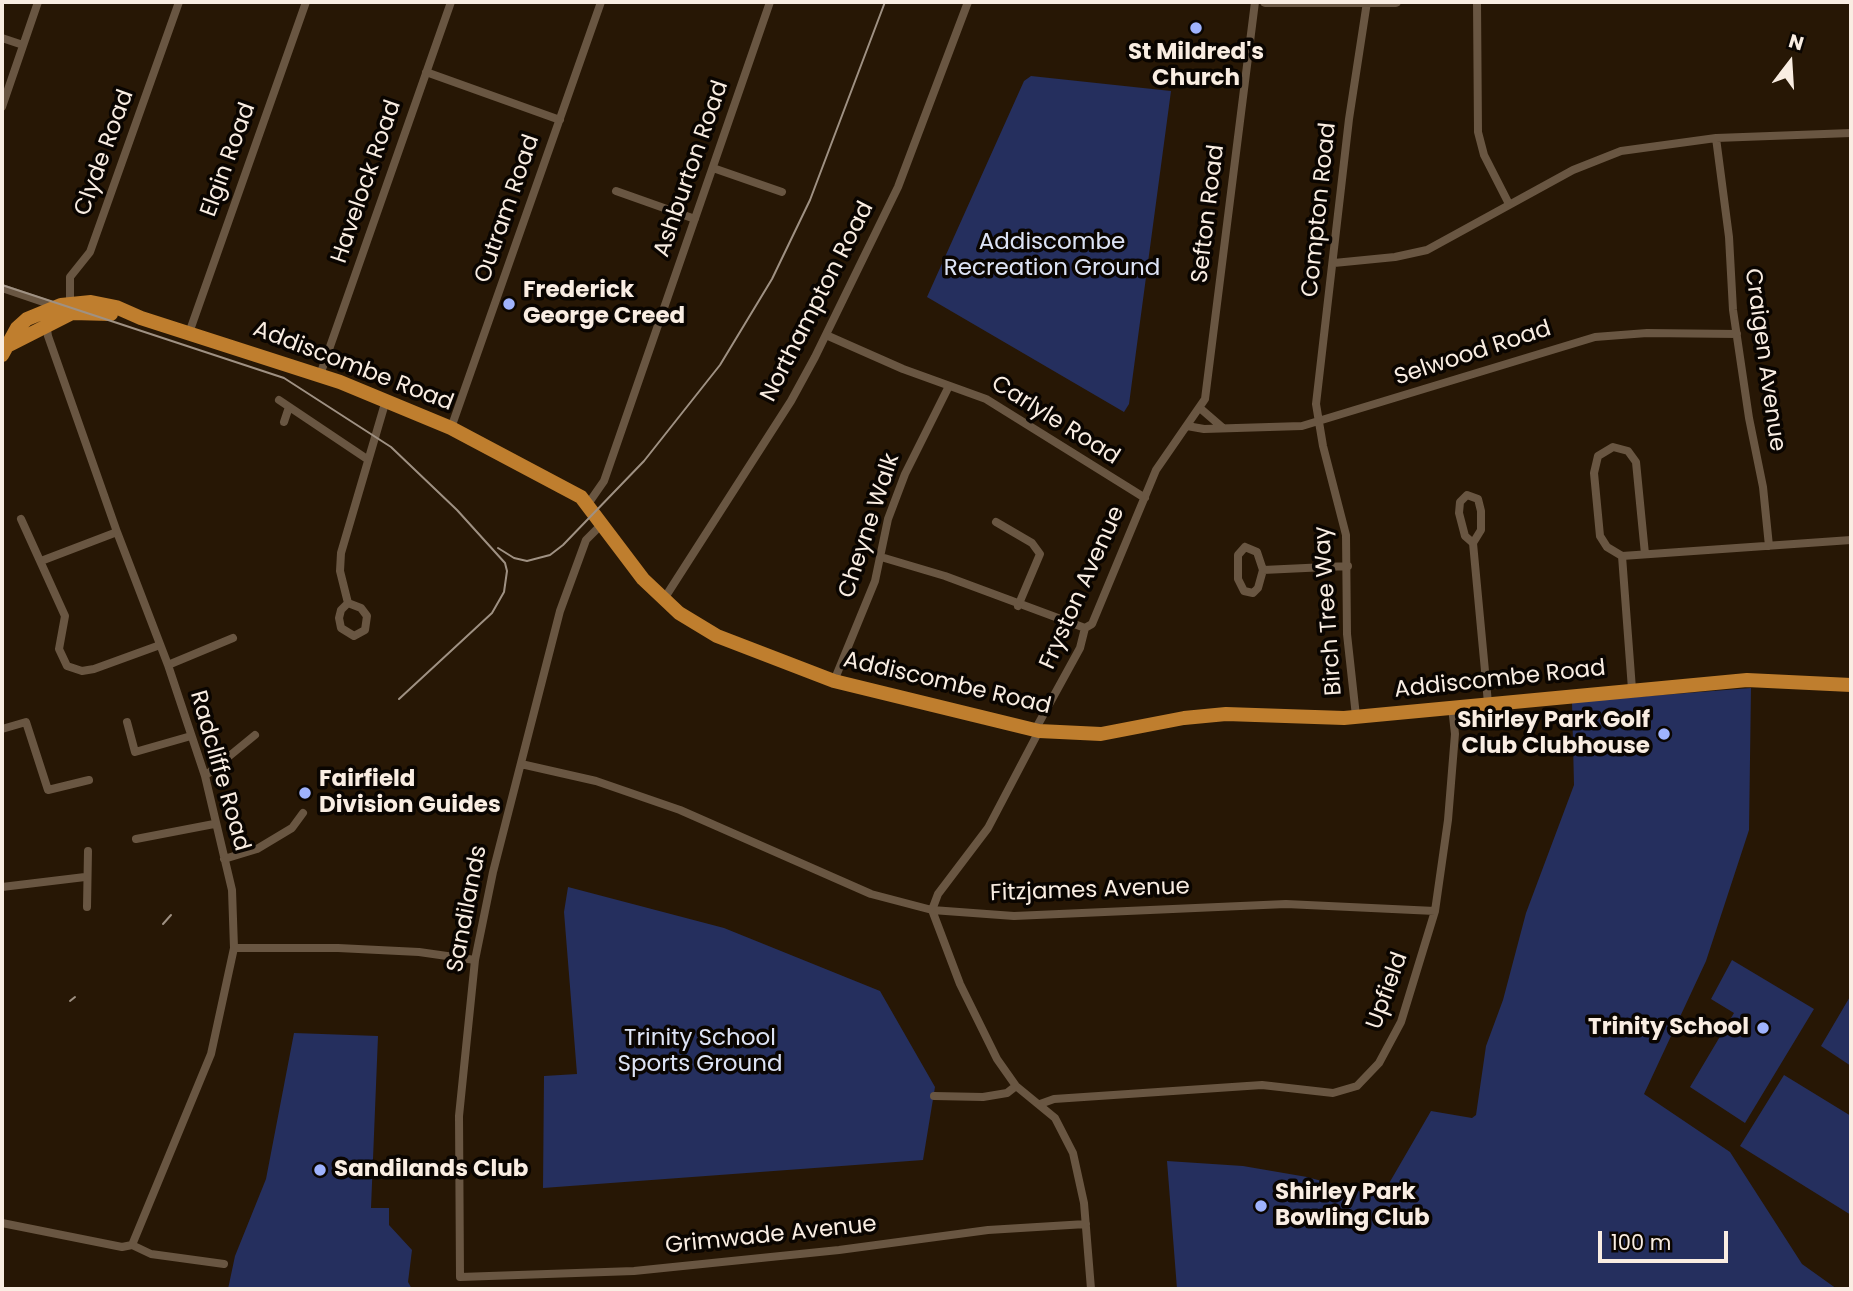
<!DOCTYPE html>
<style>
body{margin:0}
#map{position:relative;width:1853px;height:1291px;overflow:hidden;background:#271705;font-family:Poppins,sans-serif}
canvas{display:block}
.frame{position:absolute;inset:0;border:4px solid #f9ede2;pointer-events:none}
.north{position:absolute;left:1755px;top:28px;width:70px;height:70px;-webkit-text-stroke:5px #0a0501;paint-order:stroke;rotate:17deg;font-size:19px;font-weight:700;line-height:28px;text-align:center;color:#f9ede2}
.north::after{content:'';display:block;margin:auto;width:24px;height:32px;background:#f9ede2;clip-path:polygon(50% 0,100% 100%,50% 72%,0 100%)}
.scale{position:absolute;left:1598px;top:1231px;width:130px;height:32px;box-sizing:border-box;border:4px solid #f9ede2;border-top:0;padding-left:9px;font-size:21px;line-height:24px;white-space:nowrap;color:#f9ede2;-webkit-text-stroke:5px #0a0501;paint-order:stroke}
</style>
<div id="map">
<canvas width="1853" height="1291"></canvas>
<div class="frame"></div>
<div class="north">N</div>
<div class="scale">100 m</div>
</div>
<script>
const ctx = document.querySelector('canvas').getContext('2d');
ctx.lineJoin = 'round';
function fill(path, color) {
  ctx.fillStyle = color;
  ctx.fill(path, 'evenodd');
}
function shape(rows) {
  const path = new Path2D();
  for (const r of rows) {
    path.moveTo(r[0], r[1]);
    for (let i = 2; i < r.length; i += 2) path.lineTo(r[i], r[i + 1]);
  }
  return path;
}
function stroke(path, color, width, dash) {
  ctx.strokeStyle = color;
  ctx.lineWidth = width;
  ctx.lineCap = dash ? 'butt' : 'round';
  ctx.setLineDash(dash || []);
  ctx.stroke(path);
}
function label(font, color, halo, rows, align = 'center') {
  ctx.font = font + ' Poppins,sans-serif';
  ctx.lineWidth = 7;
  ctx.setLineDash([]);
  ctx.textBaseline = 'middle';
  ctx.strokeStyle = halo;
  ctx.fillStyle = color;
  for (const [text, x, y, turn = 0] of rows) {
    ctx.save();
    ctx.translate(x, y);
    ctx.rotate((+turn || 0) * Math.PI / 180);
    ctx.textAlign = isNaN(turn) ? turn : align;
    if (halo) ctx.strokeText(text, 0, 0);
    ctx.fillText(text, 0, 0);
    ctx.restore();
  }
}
fill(shape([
 [1031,76,1171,91,1129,404,1124,412,927,297,1024,81],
 [1751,688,1749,830,1706,961,1644,1094,1730,1152,1802,1264,1837,1289,1177,1289,1167,1161,1243,1166,1307,1177,1377,1196,1384,1192,1431,1111,1472,1118,1476,1115,1486,1046,1503,1000,1526,913,1574,785,1572,702],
 [568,887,724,928,880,991,935,1087,923,1160,543,1188,544,1076,577,1074,564,912],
 [1732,960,1814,1009,1745,1123,1690,1087,1734,1013,1711,999],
 [1851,995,1851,1066,1821,1046],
 [294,1033,378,1036,371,1208,389,1208,389,1225,412,1250,408,1282,412,1289,228,1289,235,1256,266,1179],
 [1784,1075,1851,1116,1851,1215,1740,1146]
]), '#252f5e');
stroke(shape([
 [1477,2,1478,132,1484,155,1509,204],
 [2,38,23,45],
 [426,72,560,120],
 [2,107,38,2],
 [1716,138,1729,237,1733,310,1749,418,1763,487,1769,546],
 [713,168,782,192],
 [616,191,695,219],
 [1334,263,1395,257,1427,250,1573,170,1621,151,1716,138,1851,133],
 [2,288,55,306],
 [70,305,70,277,90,252,179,2],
 [46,324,48,336,117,532,168,665,205,776,232,890,234,948,211,1054,132,1245],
 [189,333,306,2],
 [826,335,903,369,986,399,1145,498],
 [320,375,451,2],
 [279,400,367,459],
 [1201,409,1223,428],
 [284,422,289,407],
 [1187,426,1204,429,1302,426,1595,337,1647,333,1737,334],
 [451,428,601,2],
 [588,504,604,481,770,2],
 [21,519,65,616,59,649,67,666,82,671,94,669,160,645],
 [996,522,1032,543,1040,554,1018,606],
 [602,524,586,540,560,611,493,872,475,960,459,1116,460,1277,634,1271,839,1250,988,1230,1086,1224],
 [1473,543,1481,530,1481,511,1478,499,1467,495,1460,502,1459,513,1465,536,1473,543,1488,703],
 [1245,547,1257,552,1263,570,1258,588,1253,593,1244,591,1238,579,1238,555,1245,547],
 [1622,556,1607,547,1600,536,1594,473,1598,456,1613,447,1628,451,1636,462,1645,554],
 [1622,556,1851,540],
 [1622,556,1632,689],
 [881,557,945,576,1085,628],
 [41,561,117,532],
 [1263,570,1348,566],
 [664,599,791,401,815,357,898,187,968,2],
 [348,603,341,610,339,618,341,628,354,636,365,630,367,616,361,608,348,603,340,571,341,553,386,400],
 [168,665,233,638],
 [834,681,875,581,888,519,905,474,949,386],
 [1356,716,1347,634,1346,535,1323,446,1316,404,1349,119,1367,2],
 [127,722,135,752,191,736],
 [2,729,26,722,48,790,89,780],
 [1035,730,1080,648,1085,628,1092,624,1156,470,1205,399,1255,2],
 [1039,731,988,828,938,894,932,910,960,984,997,1059,1016,1086,1055,1118,1073,1153,1084,1203,1091,1289],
 [521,764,596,781,680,810,871,894,932,910,1014,916,1286,904,1435,911],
 [205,776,255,735],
 [136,839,214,824],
 [224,859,257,849,292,828,303,813],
 [2,887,85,877],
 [87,907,88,851],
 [234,948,338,948,419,952,475,960],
 [934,1096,983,1097,1007,1093,1016,1086],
 [1040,1104,1054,1099,1262,1085,1333,1093,1357,1086,1379,1063,1401,1022,1435,911,1448,820,1455,734,1452,707],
 [2,1223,122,1247,132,1245,151,1254,224,1264]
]), '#695642', 8);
stroke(shape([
 [1265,2,1396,2]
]), '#695642', 10);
stroke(shape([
 [9,345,72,313,111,314],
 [2,355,17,328,27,319,61,305,91,302,116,307,141,318,340,382,451,428,581,497,643,579,679,613,717,636,834,681,1039,731,1101,734,1184,718,1226,714,1344,718,1747,680,1851,685]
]), '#bf7e2e', 14);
stroke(shape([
 [2,285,284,378,391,447,457,510,505,563,507,571,504,592,492,613,399,699],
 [498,548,514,558,527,561,550,555,563,545,644,461,720,365,772,279,810,200,885,2],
 [163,924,171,915],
 [70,1001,75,997]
]), '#9f9183', 2);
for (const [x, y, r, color] of [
 [1196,28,7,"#9fb3fd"],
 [509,304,7,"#9fb3fd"],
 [1664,734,7,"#9fb3fd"],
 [305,793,7,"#9fb3fd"],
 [1763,1028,7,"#9fb3fd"],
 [320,1170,7,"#9fb3fd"],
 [1261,1206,7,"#9fb3fd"]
]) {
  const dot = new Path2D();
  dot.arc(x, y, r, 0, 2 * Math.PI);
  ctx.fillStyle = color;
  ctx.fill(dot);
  stroke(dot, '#0a0501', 2.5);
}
label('bold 23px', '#f9ede2', '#0a0501', [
 ["St Mildred's",1196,53,"center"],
 ["Church",1196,79,"center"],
 ["Frederick",523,291],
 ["George Creed",523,317],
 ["Shirley Park Golf",1650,721,"right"],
 ["Club Clubhouse",1650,747,"right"],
 ["Fairfield",319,780],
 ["Division Guides",319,806],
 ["Trinity School",1749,1028,"right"],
 ["Sandilands Club",334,1170],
 ["Shirley Park",1275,1193],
 ["Bowling Club",1275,1219]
], 'left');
label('23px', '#f9ede2', '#0a0501', [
 ["Clyde Road",105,153,-70],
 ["Elgin Road",229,160,-70],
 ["Ashburton Road",692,169,-71],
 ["Havelock Road",367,182,-71],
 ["Outram Road",508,209,-71],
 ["Compton Road",1320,210,-84],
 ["Sefton Road",1209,214,-83],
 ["Northampton Road",818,302,-63],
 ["Selwood Road",1473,354,-18],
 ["Craigen Avenue",1764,360,82],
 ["Addiscombe Road",353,367,21],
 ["Carlyle Road",1055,421,32],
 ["Cheyne Walk",870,526,-72],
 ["Fryston Avenue",1083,588,-66],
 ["Birch Tree Way",1329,611,-94],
 ["Addiscombe Road",1500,680,-6],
 ["Addiscombe Road",947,684,13],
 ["Radcliffe Road",219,771,74],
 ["Fitzjames Avenue",1090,891,-2],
 ["Sandilands",468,909,-79],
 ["Upfield",1388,991,-70],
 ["Grimwade Avenue",771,1236,-6]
]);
label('23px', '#dde3f5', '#0a0501', [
 ["Addiscombe",1052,243],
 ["Recreation Ground",1052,269],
 ["Trinity School",700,1039],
 ["Sports Ground",700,1065]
]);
</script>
